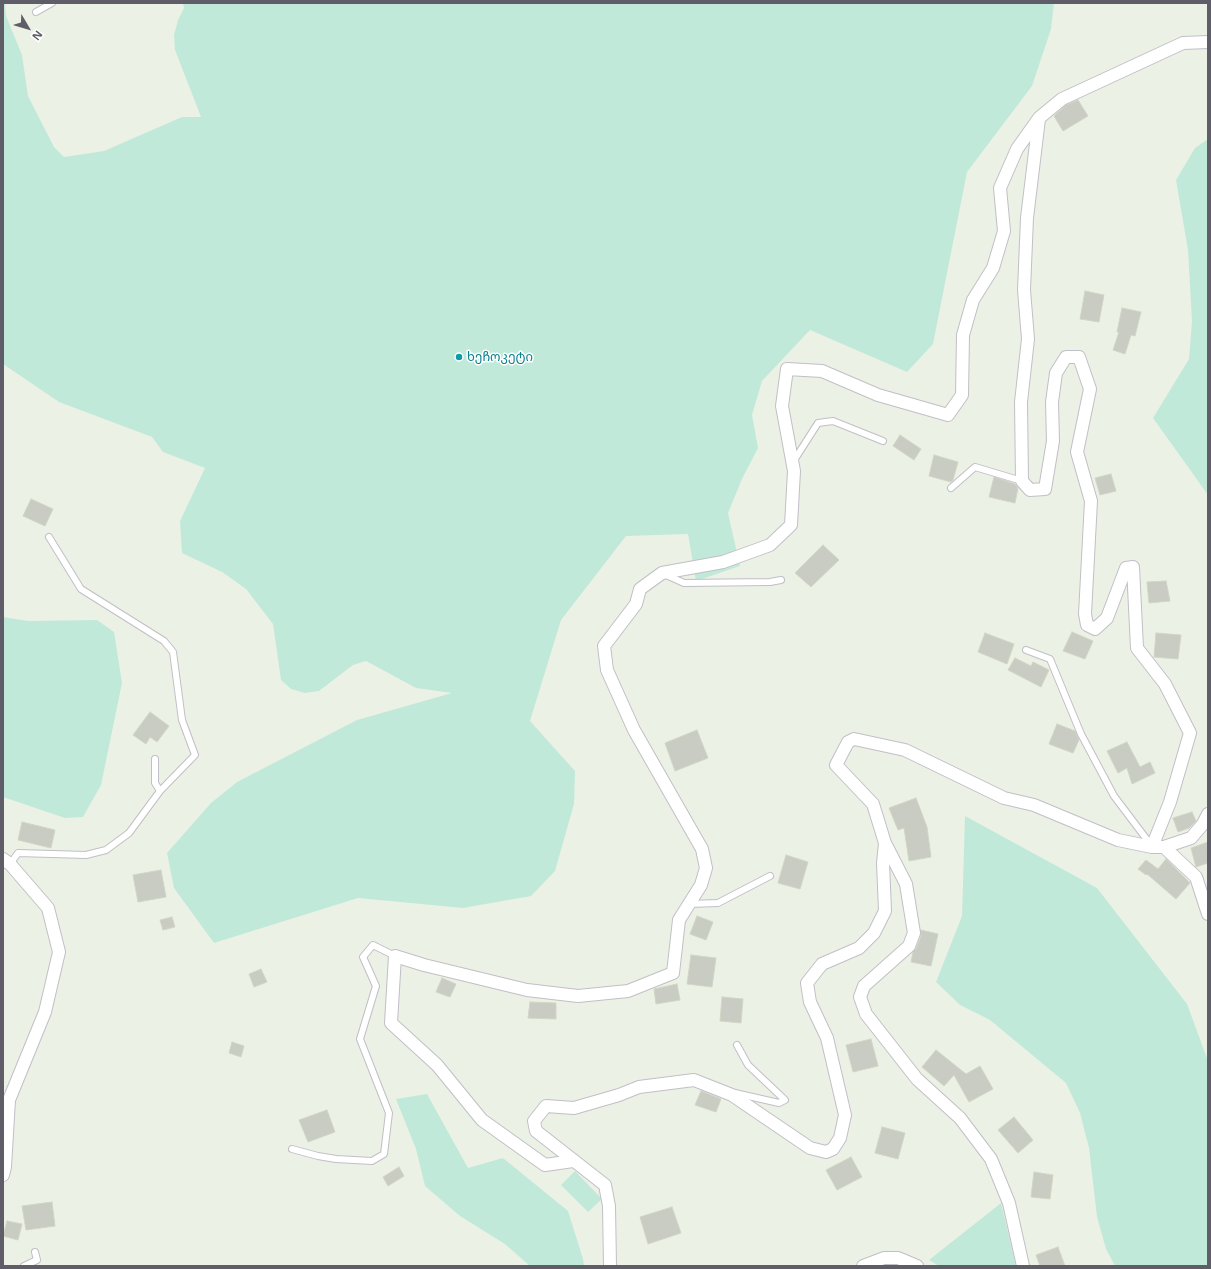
<!DOCTYPE html>
<meta charset="utf-8">
<style>
body{margin:0}
#map{position:relative;width:1211px;height:1269px;overflow:hidden;background:#ecf1e6;font-family:"Open Sans",sans-serif}
canvas{display:block}
.frame{position:absolute;inset:0;border:4px solid #5f5d67;pointer-events:none}
.north{position:absolute;left:8px;top:8px;width:40px;height:40px;-webkit-text-stroke:3px #fff;paint-order:stroke;rotate:128deg;font-size:11px;font-weight:700;line-height:16px;text-align:center;color:#5f5d67}
.north::after{content:'';display:block;margin:auto;width:14px;height:18px;background:#5f5d67;clip-path:polygon(50% 0,100% 100%,50% 72%,0 100%)}
</style>
<div id="map">
<canvas width="1211" height="1269"></canvas>
<div class="frame"></div>
<div class="north">N</div>
</div>
<script>
const ctx = document.querySelector('canvas').getContext('2d');
ctx.lineJoin = 'round';
function fill(path, color) {
  ctx.fillStyle = color;
  ctx.fill(path, 'evenodd');
}
function shape(rows) {
  const path = new Path2D();
  for (const r of rows) {
    path.moveTo(r[0], r[1]);
    for (let i = 2; i < r.length; i += 2) path.lineTo(r[i], r[i + 1]);
  }
  return path;
}
function stroke(path, color, width, dash) {
  ctx.strokeStyle = color;
  ctx.lineWidth = width;
  ctx.lineCap = dash ? 'butt' : 'round';
  ctx.setLineDash(dash || []);
  ctx.stroke(path);
}
function label(font, color, halo, rows, align = 'center') {
  ctx.font = font + ' "Open Sans","Noto Sans Georgian",sans-serif';
  ctx.lineWidth = 3;
  ctx.setLineDash([]);
  ctx.textBaseline = 'middle';
  ctx.strokeStyle = halo;
  ctx.fillStyle = color;
  for (const [text, x, y, turn = 0] of rows) {
    ctx.save();
    ctx.translate(x, y);
    ctx.rotate((+turn || 0) * Math.PI / 180);
    ctx.textAlign = isNaN(turn) ? turn : align;
    if (halo) ctx.strokeText(text, 0, 0);
    ctx.fillText(text, 0, 0);
    ctx.restore();
  }
}
fill(shape([
 [3,3,5,3,6,16,22,55,28,96,54,147,64,157,104,151,182,117,201,117,175,50,174,35,178,20,184,8,183,3,1054,3,1051,29,1032,86,967,172,933,344,907,372,810,330,762,381,752,415,758,448,742,479,728,513,740,566,696,581,688,534,626,536,561,620,530,721,575,771,574,804,555,871,531,896,463,908,358,898,214,943,174,888,167,853,211,803,237,782,357,720,452,693,416,688,366,661,353,665,319,691,305,693,291,689,281,680,273,624,246,589,222,572,182,553,180,521,205,468,163,452,152,437,59,402,3,364],
 [1208,139,1208,495,1153,418,1189,359,1192,322,1188,250,1176,180,1195,148],
 [3,617,28,621,97,620,114,632,122,683,101,785,83,817,65,818,3,797],
 [965,816,1097,888,1187,1004,1208,1061,1208,1266,1115,1266,1106,1249,1097,1217,1089,1148,1080,1113,1066,1083,990,1020,960,1005,936,982,962,916],
 [427,1094,468,1168,503,1158,568,1211,583,1259,584,1266,530,1266,505,1244,460,1216,425,1186,416,1149,396,1099],
 [575,1171,602,1199,588,1212,561,1185],
 [1001,1203,1016,1266,939,1266,929,1260]
]), '#c1e9da');
const building = shape([
 [1078,100,1088,116,1063,131,1054,116,1066,105,1078,100],
 [1085,291,1104,295,1099,322,1080,319,1085,291],
 [1122,308,1141,312,1135,336,1131,335,1125,354,1113,350,1119,332,1117,332,1122,308],
 [900,435,921,449,914,460,893,446,900,435],
 [934,455,958,462,953,480,951,482,929,476,934,455],
 [1111,474,1116,491,1100,495,1095,478,1111,474],
 [994,477,1015,484,1018,488,1015,503,989,497,994,477],
 [31,499,53,509,45,526,23,516,31,499],
 [823,545,839,560,811,587,795,573,823,545],
 [1166,581,1170,601,1149,603,1147,582,1166,581],
 [1072,632,1093,641,1085,659,1063,651,1072,632],
 [985,633,1014,644,1007,664,978,652,985,633],
 [1156,633,1181,635,1178,659,1154,657,1156,633],
 [1015,658,1031,666,1033,662,1049,670,1041,687,1008,670,1015,658],
 [150,712,169,726,157,742,150,737,146,744,133,735,150,712],
 [1057,724,1075,731,1079,740,1073,753,1049,744,1057,724],
 [697,730,708,758,675,771,665,743,697,730],
 [1127,742,1140,767,1150,762,1155,773,1132,784,1127,768,1118,773,1107,751,1127,742],
 [916,798,927,827,931,857,909,861,904,828,898,830,889,808,916,798],
 [1192,812,1196,821,1189,828,1178,832,1173,818,1192,812],
 [22,822,55,830,51,848,18,840,22,822],
 [1208,842,1208,863,1196,867,1191,848,1208,842],
 [786,855,808,862,800,889,778,883,786,855],
 [1166,859,1190,883,1176,899,1147,874,1146,875,1138,869,1146,860,1158,869,1166,859],
 [161,870,166,897,138,902,133,875,161,870],
 [697,916,713,922,706,940,690,934,697,916],
 [172,917,175,927,163,930,160,920,172,917],
 [921,930,938,934,931,966,911,962,913,952,916,949,921,936,921,930],
 [691,955,716,958,712,987,687,984,691,955],
 [261,969,267,982,254,987,249,974,261,969],
 [442,978,456,984,450,997,436,992,442,978],
 [677,984,680,1000,656,1004,654,989,677,984],
 [722,997,743,999,741,1023,720,1021,722,997],
 [530,1002,556,1003,556,1019,528,1018,530,1002],
 [871,1039,878,1066,853,1072,846,1045,871,1039],
 [232,1042,244,1046,241,1057,229,1053,232,1042],
 [936,1050,966,1074,980,1066,993,1089,969,1102,954,1075,944,1086,922,1067,936,1050],
 [701,1091,721,1099,716,1112,695,1105,701,1091],
 [327,1110,335,1132,308,1142,299,1120,327,1110],
 [1014,1117,1033,1140,1018,1153,998,1130,1014,1117],
 [882,1127,905,1133,898,1159,875,1153,882,1127],
 [851,1157,862,1177,837,1190,826,1170,851,1157],
 [399,1167,404,1176,388,1186,383,1177,399,1167],
 [1034,1172,1053,1175,1050,1199,1031,1197,1034,1172],
 [52,1202,55,1226,26,1230,22,1206,52,1202],
 [672,1207,681,1233,648,1244,640,1217,672,1207],
 [7,1221,22,1224,18,1240,3,1236,7,1221],
 [1058,1247,1065,1266,1040,1266,1036,1255,1058,1247]
]);
fill(building, '#c9ccc2');
stroke(building, '#d0d6c4', 1);
const service = shape([
 [36,12,52,3],
 [793,462,818,423,833,421,883,441],
 [951,488,975,467,1022,481],
 [664,574,684,583,770,582,781,580],
 [1026,650,1050,659,1081,734,1114,796,1151,845],
 [155,759,155,783,160,791],
 [10,864,18,853,86,855,106,850,129,833,160,791,195,755,182,720,173,652,164,641,81,589,49,537],
 [689,904,718,903,770,876],
 [735,1093,779,1103,785,1100,748,1065,737,1045],
 [292,1149,318,1156,336,1159,372,1161,384,1154,389,1113,360,1039,376,986,363,957,373,945,395,956],
 [24,1266,37,1260,35,1252]
]);
const minor = shape([
 [1039,119,1027,218,1024,290,1028,339,1021,402,1022,481,1030,490,1045,489,1053,441,1052,402,1056,373,1066,357,1079,357,1090,389,1077,452,1091,501,1085,614,1087,625,1095,629,1107,618,1126,568,1133,567,1137,648,1165,684,1190,733,1170,802,1152,847],
 [1164,847,1196,877,1208,914],
 [3,859,10,864,48,908,59,952,45,1012,9,1100,5,1167,3,1175],
 [573,1161,545,1165,482,1120,437,1065,391,1023,395,956,424,965,527,990,578,996,628,991,673,973,679,920,701,885,706,868,702,849,634,730,607,670,604,646,636,604,640,589,662,573,723,562,770,545,791,525,794,471,782,406,787,369,822,371,878,395,948,415,962,395,963,335,973,300,993,268,1004,231,1000,188,1017,149,1039,118,1062,99,1183,43,1208,42],
 [610,1266,609,1206,605,1185,536,1131,534,1121,546,1106,574,1108,619,1095,639,1087,694,1080,732,1095,810,1148,826,1152,833,1149,840,1138,845,1115,827,1038,810,1002,807,983,822,964,859,948,874,933,885,911,883,863,885,843],
 [863,1266,884,1258,898,1258,917,1266],
 [1023,1266,1009,1203,991,1159,960,1118,917,1079,866,1014,860,997,864,986,909,946,914,933,906,884,885,843,873,804,836,765,848,742,854,739,905,750,1004,798,1034,805,1118,840,1152,847,1164,847,1191,838,1203,824,1208,814]
]);
stroke(service, '#c1bfc7', 8);
stroke(minor, '#c1bfc7', 14);
stroke(service, '#fff', 6);
stroke(minor, '#fff', 12);
for (const [x, y, r, color] of [
 [459,357,4,"#0f9aa8"]
]) {
  const dot = new Path2D();
  dot.arc(x, y, r, 0, 2 * Math.PI);
  ctx.fillStyle = color;
  ctx.fill(dot);
  stroke(dot, '#fff', 1.5);
}
label('13px', '#0d838f', '#fff', [
 ["ხეჩოკეტი",467,357]
], 'left');
</script>
